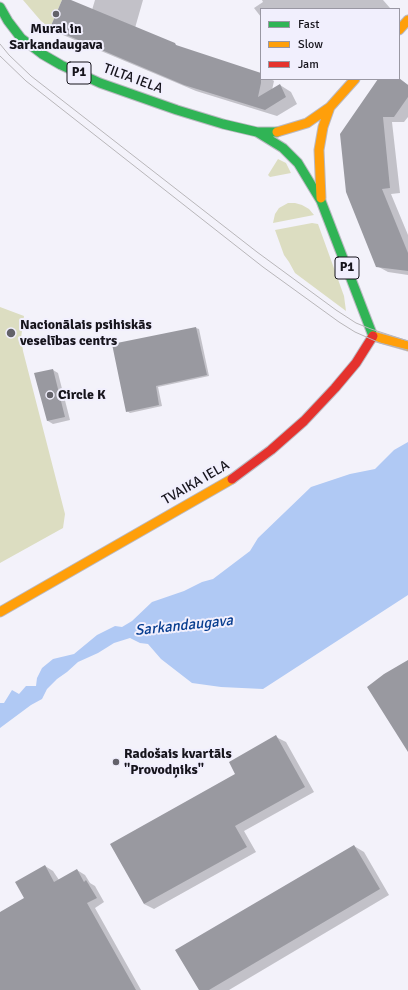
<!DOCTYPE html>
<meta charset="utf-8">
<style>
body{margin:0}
#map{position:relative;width:408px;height:990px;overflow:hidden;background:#f3f2fa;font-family:Signika,sans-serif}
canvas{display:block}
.legend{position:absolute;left:260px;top:8px;width:140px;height:72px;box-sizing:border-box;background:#f1effd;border:1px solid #9997a3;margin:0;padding:5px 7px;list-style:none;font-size:12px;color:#16141c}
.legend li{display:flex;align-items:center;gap:8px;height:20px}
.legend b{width:20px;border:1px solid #9997a3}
</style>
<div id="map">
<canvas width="408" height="990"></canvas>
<ul class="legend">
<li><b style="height:5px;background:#30b455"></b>Fast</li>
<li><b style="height:5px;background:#ff9f0a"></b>Slow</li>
<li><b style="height:5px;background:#e5322d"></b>Jam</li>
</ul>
</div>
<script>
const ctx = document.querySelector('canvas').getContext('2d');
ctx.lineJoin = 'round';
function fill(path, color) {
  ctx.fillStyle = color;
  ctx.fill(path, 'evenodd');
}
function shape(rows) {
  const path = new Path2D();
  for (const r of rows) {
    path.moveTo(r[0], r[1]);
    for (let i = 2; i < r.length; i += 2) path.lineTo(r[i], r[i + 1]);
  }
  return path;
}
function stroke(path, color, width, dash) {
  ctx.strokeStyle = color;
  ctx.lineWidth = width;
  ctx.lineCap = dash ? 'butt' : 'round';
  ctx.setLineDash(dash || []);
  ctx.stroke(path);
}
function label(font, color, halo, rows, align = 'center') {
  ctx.font = font + ' Signika,sans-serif';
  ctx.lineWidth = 4;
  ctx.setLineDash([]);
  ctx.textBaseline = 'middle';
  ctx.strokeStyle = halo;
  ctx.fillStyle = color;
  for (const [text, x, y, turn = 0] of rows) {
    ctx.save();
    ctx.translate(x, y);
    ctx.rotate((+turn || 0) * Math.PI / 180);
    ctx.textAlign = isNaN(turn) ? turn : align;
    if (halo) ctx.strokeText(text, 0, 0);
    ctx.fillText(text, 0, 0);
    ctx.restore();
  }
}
fill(shape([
 [23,0,62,0,50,28,41,21],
 [278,159,286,163,291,173,270,177,268,175],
 [288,203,295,203,302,205,309,209,314,215,273,223,275,214,279,208],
 [312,223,318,224,344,296,346,311,295,273,289,262,284,255,275,230],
 [0,307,24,316,21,338,23,351,65,514,63,528,0,563]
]), '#dcddc1');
fill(shape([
 [408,442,408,595,263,689,221,687,192,683,161,659,148,644,140,643,130,638,114,643,98,653,78,662,67,672,57,679,47,689,42,699,31,705,0,728,0,703,4,703,12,690,19,694,26,686,36,686,37,678,42,668,53,659,74,654,97,635,115,626,122,627,132,621,152,602,184,591,202,582,213,579,250,551,258,538,311,487,350,474,375,469,394,450]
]), '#b0c9f4');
fill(shape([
 [63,0,69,0,92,10,95,0,143,0,135,28,174,44,182,49,261,74,261,79,271,79,274,81,272,90,280,85,291,92,297,104,277,116,196,91,63,35,52,28],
 [262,0,383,0,390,8,261,9,261,17,254,8,263,2],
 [399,78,408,85,408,117,404,122,392,122,400,193,391,194,408,235,408,275,388,272,377,266,379,79],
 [196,328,199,329,209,376,158,387,162,406,130,413,127,411],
 [53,370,58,373,70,420,53,424,48,421],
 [276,737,286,742,314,792,244,831,256,852,154,909,144,904],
 [354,846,364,852,389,895,229,990,200,990],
 [45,866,53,871,59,880,77,870,85,875,90,883,95,886,104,902,95,908,141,990,0,990,0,913,26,899]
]), '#0003');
fill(shape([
 [62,0,71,0,175,43,176,45,261,73,261,83,258,97,280,84,286,97,265,110,184,85,50,28],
 [378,79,400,79,408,85,408,97,394,117,383,117,390,188,382,189,408,253,408,271,376,267,346,192,340,134],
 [196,327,207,375,156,386,159,405,126,412,112,344],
 [53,369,65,417,47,421,34,373],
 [408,660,408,752,367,687,384,674],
 [276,735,305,787,235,826,247,847,144,904,110,844,235,774,229,762],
 [354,845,380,889,209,990,199,990,175,950],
 [45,865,54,882,77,869,84,882,86,880,97,898,87,903,136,990,0,990,0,912,24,898,15,882]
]), '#9999a0');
const fast = shape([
 [0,7,8,21,21,38,42,54,61,65,100,83,177,110,223,124,257,132,277,132],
 [257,132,283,148,298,163,321,201,373,336]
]);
const slow = shape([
 [399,30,408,20],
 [277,132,307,123,330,107,355,79],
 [321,198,319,150,323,127,330,107],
 [373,336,408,346],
 [0,612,232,479]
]);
const jam = shape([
 [232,479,271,450,304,421,335,388,356,363,373,336]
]);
stroke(fast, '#bab9c1', 11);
stroke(slow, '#bab9c1', 11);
stroke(jam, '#bab9c1', 11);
stroke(fast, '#30b455', 9);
stroke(slow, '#ff9f0a', 9);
stroke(jam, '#e5322d', 9);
stroke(shape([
 [0,44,9,55,31,76,257,252,336,310,356,323,371,329,408,341],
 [0,56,26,81,263,267,339,322,355,332,380,343,408,350]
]), '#b8b6b9', 1);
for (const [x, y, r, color] of [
 [56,14,4,"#63626a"],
 [11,333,5,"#63626a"],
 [50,395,4,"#63626a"],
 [116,762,4,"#63626a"]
]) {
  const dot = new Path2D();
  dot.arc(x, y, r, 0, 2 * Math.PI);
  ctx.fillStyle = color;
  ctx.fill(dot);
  stroke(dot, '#f1effd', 1.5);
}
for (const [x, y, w] of [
 [79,73,24],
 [347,268,24]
]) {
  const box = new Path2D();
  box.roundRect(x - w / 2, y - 11, w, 22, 3);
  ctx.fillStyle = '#f1effd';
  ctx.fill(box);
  stroke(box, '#16141c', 1);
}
label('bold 13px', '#16141c', null, [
 ["P1",79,73],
 ["P1",347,268]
]);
label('bold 14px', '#16141c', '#f1effd', [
 ["Mural in",56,29,"center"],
 ["Sarkandaugava",56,45,"center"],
 ["Nacionālais psihiskās",20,325],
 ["veselības centrs",20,341],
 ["Circle K",58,395],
 ["Radošais kvartāls",124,754],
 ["\"Provodņiks\"",124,770]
], 'left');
label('14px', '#16141c', '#f1effd', [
 ["TILTA IELA",133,79,20],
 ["TVAIKA IELA",196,483,-30]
]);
label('italic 15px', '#073d8f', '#f1effd', [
 ["Sarkandaugava",184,626,-6]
]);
</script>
